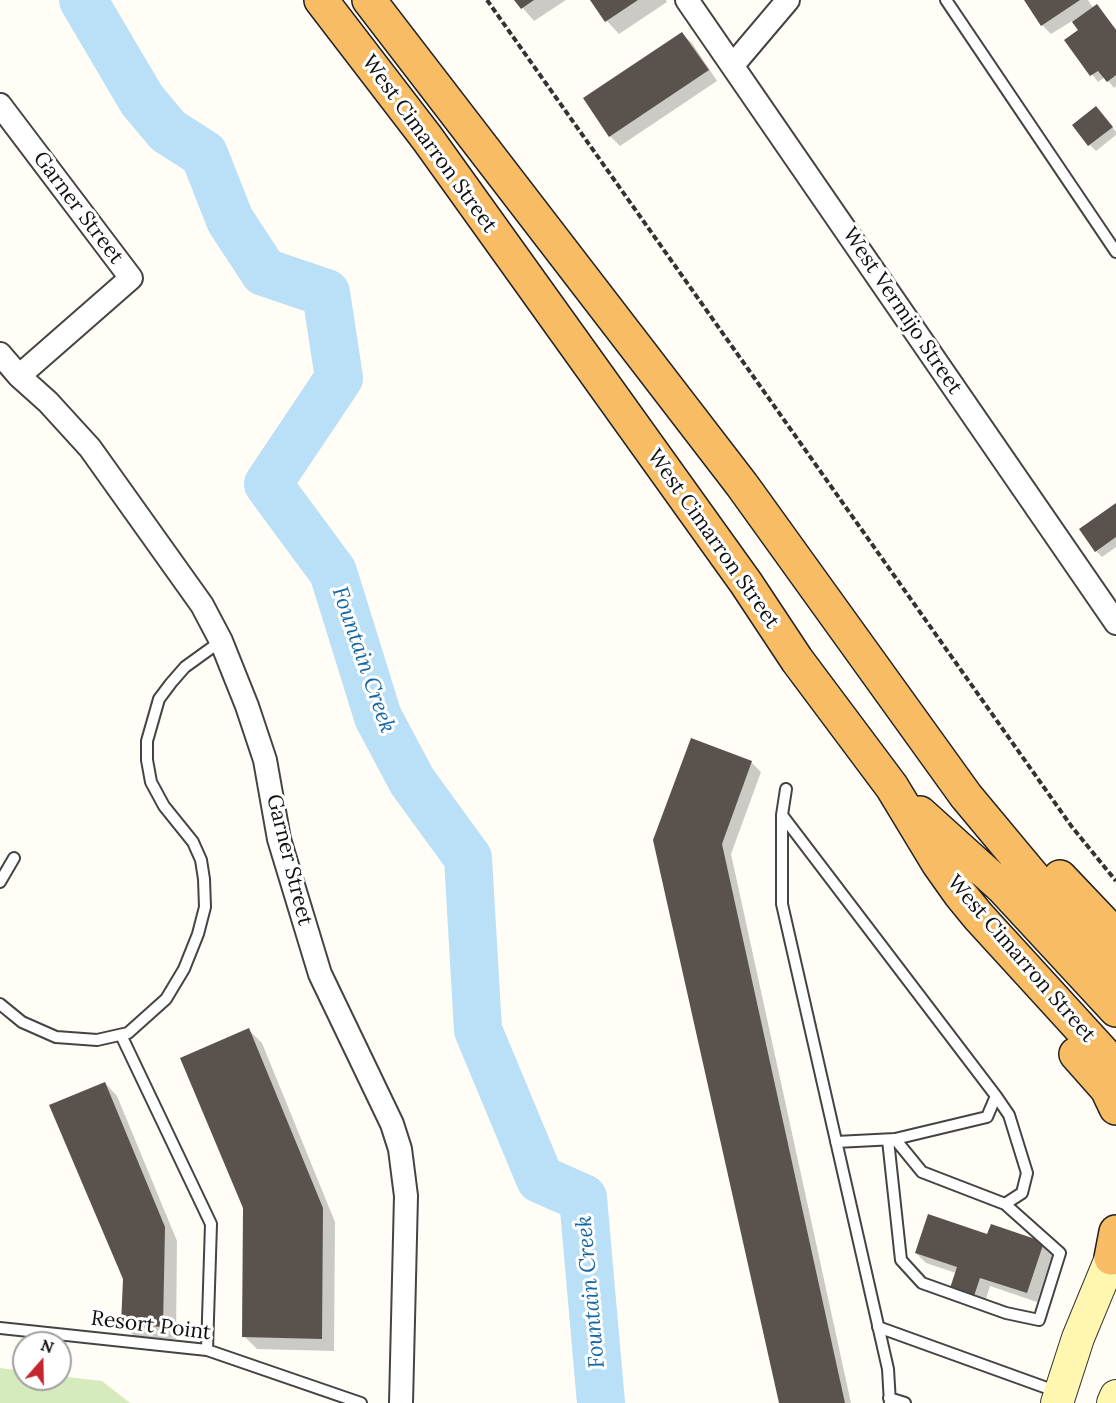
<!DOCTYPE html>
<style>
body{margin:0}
#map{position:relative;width:1116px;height:1403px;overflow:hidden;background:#fffdf5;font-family:Lora,serif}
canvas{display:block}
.north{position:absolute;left:12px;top:1331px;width:60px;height:60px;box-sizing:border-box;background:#fff;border:2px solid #a0a0a0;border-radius:50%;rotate:20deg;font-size:16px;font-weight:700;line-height:24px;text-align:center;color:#111}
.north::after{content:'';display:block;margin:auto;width:21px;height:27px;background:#c4262e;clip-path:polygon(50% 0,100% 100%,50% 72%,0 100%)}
</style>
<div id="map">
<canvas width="1116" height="1403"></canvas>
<div class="north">N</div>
</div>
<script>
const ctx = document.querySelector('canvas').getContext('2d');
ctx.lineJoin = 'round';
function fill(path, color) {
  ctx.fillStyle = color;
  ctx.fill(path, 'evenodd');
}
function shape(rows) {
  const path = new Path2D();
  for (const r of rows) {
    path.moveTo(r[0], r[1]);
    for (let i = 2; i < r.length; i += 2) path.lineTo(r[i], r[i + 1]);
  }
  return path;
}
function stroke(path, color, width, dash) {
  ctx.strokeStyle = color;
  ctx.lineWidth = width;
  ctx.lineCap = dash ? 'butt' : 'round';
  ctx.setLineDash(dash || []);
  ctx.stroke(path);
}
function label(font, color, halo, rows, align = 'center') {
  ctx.font = font + ' Lora,serif';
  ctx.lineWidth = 6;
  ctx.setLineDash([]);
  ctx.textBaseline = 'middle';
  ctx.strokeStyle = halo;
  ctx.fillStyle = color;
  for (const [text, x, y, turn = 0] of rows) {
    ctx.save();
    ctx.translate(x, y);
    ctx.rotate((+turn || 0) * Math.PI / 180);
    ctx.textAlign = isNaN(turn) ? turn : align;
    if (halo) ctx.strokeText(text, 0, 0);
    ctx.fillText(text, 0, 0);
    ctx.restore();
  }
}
fill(shape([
 [0,1368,24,1371,24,1379,60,1379,60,1376,102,1381,130,1403,0,1403]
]), '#d5ebbd');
fill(shape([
 [516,0,566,0,534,21],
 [592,0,666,0,667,2,619,34,607,21],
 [1026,0,1088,0,1093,8,1097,6,1116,29,1116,86,1114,88,1105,77,1098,82,1066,40,1080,30,1072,21,1051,34,1042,25],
 [682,34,692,43,717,81,620,146,610,136],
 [1102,114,1116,132,1116,135,1096,151,1090,145],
 [1116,505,1116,547,1102,557,1096,551],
 [751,762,761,772,731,854,851,1403,780,1403,655,840],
 [249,1030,262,1043,335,1222,334,1351,257,1349,244,1336,244,1208],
 [105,1083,117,1096,177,1241,176,1339,135,1337,122,1324,125,1279],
 [988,1236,1044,1244,1053,1253,1037,1302,990,1286,983,1308,956,1273,926,1263,916,1253]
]), '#0003');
stroke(shape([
 [83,0,142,100,168,131,204,154,230,220,264,272,326,293,339,378,268,484,333,572,378,717,412,781,468,858,478,1030,540,1179,583,1198,601,1403]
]), '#b9e0f7', 48);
fill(shape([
 [514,0,534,0,521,9],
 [590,0,638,0,605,22],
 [1024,0,1080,0,1041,26],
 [1097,4,1116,30,1116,75,1107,82,1098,71,1090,76,1064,40,1078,30,1072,22],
 [682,32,709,70,609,137,583,98],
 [1096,106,1113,127,1088,146,1072,125],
 [1116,503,1116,537,1095,552,1079,529],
 [691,738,752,761,722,844,845,1403,779,1403,653,840],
 [249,1028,323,1208,322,1339,242,1337,243,1208,180,1058],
 [105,1082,165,1227,163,1327,121,1324,123,1279,49,1105],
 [928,1214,987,1234,991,1224,1044,1242,1027,1293,980,1278,973,1299,949,1291,957,1267,915,1253]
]), '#5a524d');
const service = shape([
 [946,0,1116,252],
 [786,789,782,815,996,1096,987,1117,895,1139,836,1142],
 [782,815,782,904,888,1369,890,1403],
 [0,882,14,858],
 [0,1004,22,1022,56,1037,97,1040,128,1033,166,999,184,969,198,934,205,907,204,879,201,860,193,842,164,806,151,782,147,760,147,741,159,699,171,683,185,667,221,641],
 [121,1035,211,1224,207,1350],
 [895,1139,922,1172,1005,1204,1022,1193,1027,1173,1009,1115,996,1096],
 [888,1140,901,1260,922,1283,1006,1313,1039,1320,1060,1253,1005,1204],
 [878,1327,1058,1392],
 [0,1328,207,1350,361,1403],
 [889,1398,905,1403]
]);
const minor = shape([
 [687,0,1116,623],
 [733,65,788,0],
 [0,105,131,278,19,376],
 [0,354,19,376,48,402,90,448,202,605,221,641,247,706,265,760,279,839,320,974,392,1124,400,1149,406,1196,401,1403]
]);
const secondary = shape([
 [1057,1403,1078,1338,1116,1246],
 [1113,1403,1116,1396]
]);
const trunk = shape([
 [321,0,427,138,746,583,797,660,892,787,938,863,960,894,978,916,1116,1067],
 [369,0,742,485,966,796,1116,976],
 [920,813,1003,888,1116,1010],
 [1060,877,1116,936],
 [1076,1054,1107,1089,1116,1108],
 [1111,1258,1116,1232]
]);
stroke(service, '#444', 14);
stroke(minor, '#444', 26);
stroke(secondary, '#333', 34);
stroke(trunk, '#222', 36);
stroke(shape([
 [487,0,1072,827,1116,881]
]), '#333', 4, [6, 3]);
stroke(service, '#fff', 10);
stroke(minor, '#fff', 22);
stroke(secondary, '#fff6b0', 32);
stroke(trunk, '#f7bc64', 33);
label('21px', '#111', '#fff', [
 ["West Cimarron Street",429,144,54],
 ["Garner Street",78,208,53],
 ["West Vermijo Street",902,311,56],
 ["West Cimarron Street",713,539,55],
 ["Garner Street",289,860,76],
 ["West Cimarron Street",1021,959,49],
 ["Resort Point",151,1326,7]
]);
label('italic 22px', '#1768a6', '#fff', [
 ["Fountain Creek",363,660,71],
 ["Fountain Creek",591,1292,-95]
]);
</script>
